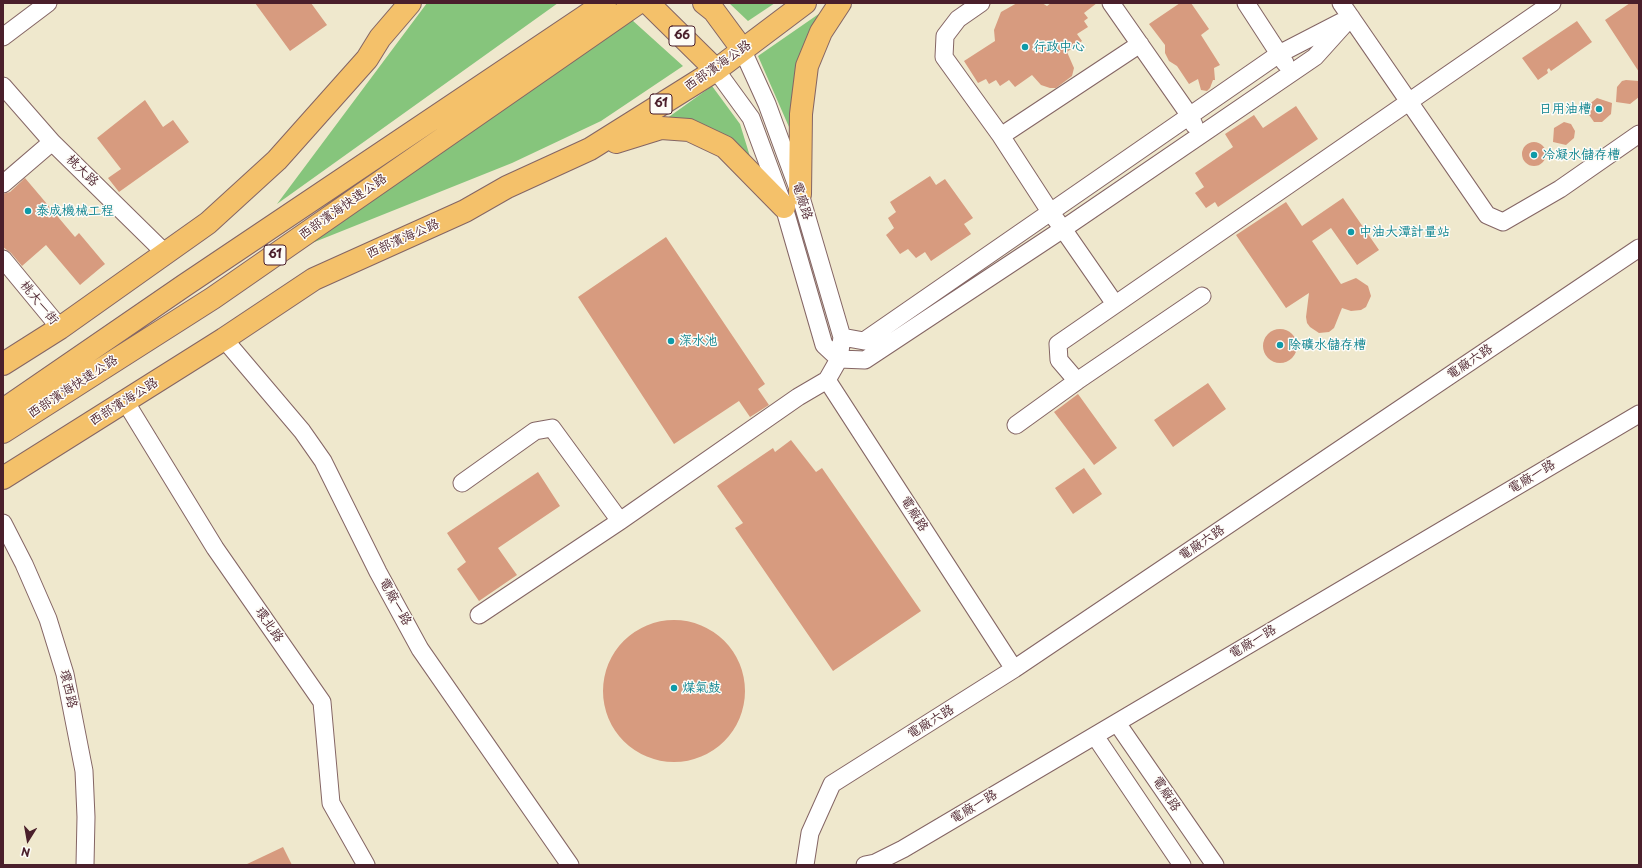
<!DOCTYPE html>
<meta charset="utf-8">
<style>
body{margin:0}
#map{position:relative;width:1642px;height:868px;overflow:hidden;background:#efe8cd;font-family:"Playpen Sans",sans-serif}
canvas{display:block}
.frame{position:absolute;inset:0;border:4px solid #4a1f2b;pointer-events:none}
.north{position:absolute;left:8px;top:820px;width:40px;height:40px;-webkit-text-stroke:3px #fdfcf7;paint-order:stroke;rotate:191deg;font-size:11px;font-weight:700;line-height:16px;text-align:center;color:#4a1f2b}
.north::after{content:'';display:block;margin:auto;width:14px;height:18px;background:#4a1f2b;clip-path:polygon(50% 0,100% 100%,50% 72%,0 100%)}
</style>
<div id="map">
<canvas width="1642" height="868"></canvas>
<div class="frame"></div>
<div class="north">N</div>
</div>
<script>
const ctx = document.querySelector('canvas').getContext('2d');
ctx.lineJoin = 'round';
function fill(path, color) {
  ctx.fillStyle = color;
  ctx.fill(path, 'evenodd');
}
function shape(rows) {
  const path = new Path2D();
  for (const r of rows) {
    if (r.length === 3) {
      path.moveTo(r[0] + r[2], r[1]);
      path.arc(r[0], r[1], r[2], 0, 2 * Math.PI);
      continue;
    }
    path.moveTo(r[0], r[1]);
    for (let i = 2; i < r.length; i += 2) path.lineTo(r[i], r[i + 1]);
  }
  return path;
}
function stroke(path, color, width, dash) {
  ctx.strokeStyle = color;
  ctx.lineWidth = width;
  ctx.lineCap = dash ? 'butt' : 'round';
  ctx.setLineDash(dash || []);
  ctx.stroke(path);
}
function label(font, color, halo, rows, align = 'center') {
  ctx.font = font + ' "Playpen Sans","LXGW WenKai TC",sans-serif';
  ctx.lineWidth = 3;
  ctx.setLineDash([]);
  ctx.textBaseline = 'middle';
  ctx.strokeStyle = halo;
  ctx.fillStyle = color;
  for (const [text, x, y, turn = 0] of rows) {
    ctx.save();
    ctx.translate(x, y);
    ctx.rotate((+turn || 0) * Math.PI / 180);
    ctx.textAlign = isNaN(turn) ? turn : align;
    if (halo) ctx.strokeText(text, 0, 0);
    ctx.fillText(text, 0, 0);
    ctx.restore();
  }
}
fill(shape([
 [427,3,558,3,277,204],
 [729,3,775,3,748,21],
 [823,11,794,95,789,127,758,56],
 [632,20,683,66,601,121,512,163,302,247],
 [712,86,740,124,752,163,659,124]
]), '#86c57c');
fill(shape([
 [255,3,311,3,327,25,290,51],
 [1017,3,1042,3,1047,6,1051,3,1097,3,1084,13,1088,18,1084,21,1088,27,1077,34,1082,41,1067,52,1074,68,1072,76,1056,88,1050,88,1041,85,1032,75,1015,87,1009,80,1000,86,996,80,989,84,986,79,978,83,964,61,995,41,994,30,1001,12],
 [1180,3,1191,3,1209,29,1201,35,1220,65,1214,68,1215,80,1213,80,1210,88,1207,91,1201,90,1198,79,1189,84,1177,66,1169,61,1165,53,1165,45,1149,24],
 [1630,3,1639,3,1639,72,1605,20],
 [1577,21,1592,42,1551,71,1549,68,1547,70,1548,73,1538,80,1522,58],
 [1626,80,1639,81,1639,97,1630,104,1616,102,1617,87,1622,81],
 [1597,98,1612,103,1611,114,1602,122,1594,122,1587,112,1588,105],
 [145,100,163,127,173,120,189,142,119,192,108,178,121,169,97,138],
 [1296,106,1318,139,1218,207,1215,202,1206,208,1195,193,1204,187,1195,173,1233,147,1225,134,1254,115,1263,128],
 [1564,122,1571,124,1575,131,1574,138,1566,145,1553,142,1554,128],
 [1534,154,12],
 [930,176,936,185,945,179,973,218,964,224,971,234,931,261,925,252,916,258,908,249,900,254,886,235,894,228,888,218,896,212,890,202],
 [25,178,75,237,79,233,105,264,80,285,46,245,22,266,11,253,3,247,3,194,10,192],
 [1343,198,1379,250,1357,265,1331,228,1312,241,1341,284,1356,278,1368,286,1371,296,1366,307,1361,310,1351,311,1342,308,1334,328,1329,332,1319,333,1310,327,1307,323,1306,317,1309,293,1286,308,1236,235,1286,202,1302,226],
 [666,237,765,384,758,389,769,405,750,417,739,401,674,444,578,297],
 [1280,346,17],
 [1208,383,1226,409,1173,447,1154,420],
 [1078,394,1117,448,1094,465,1054,412],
 [791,440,816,472,822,468,921,611,833,671,735,528,743,523,717,486,773,448,775,452],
 [1084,468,1102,494,1073,514,1055,488],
 [538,472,560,506,498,548,517,575,479,601,457,569,466,562,447,533],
 [674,691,71],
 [283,847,292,865,245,865]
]), '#d79b7f');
const minor = shape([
 [981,3,958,19,945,36,944,57,1001,136,1051,213,1063,229,1115,304],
 [1111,3,1190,116,1194,125],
 [1246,3,1285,63],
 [1341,3,1487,215,1503,222,1560,189,1639,134],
 [3,37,48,3],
 [742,49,767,104,800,194,842,337,839,359,827,380],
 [716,70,751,118,784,207,824,345,839,359,865,360,1063,229,1315,57,1351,17],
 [3,86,52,142,165,253],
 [1001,136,1140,44],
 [3,184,52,142],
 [3,259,60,328],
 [1202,296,1077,381,1059,360,1058,344,1552,3],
 [842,337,864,341,1279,54,1341,22],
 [224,339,302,431,323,461,378,572,420,649,570,865],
 [827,380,1014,669],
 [125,401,215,548,322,702,331,803,366,865],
 [1016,425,1077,381],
 [462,483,535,431,552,428,620,521],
 [3,523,24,564,48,619,65,674,84,771,86,817,85,865],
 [479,615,620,521,798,397,827,380],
 [1117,723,1215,865],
 [1095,736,1182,865],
 [805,865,810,833,832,784,1014,669,1639,248],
 [865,865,875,863,903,849,1639,414]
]);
const major = shape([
 [648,3,716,70],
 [704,3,714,11,742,49],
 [616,142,661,128,689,130,725,147,784,207],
 [800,194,801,114,807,66,821,32,840,3],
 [3,364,60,328,208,223,277,160,367,59,380,38,410,3],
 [3,478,224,339,314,279,465,211,507,187,590,149,716,70,805,3]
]);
const highway = shape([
 [3,410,185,285,605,3],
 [3,432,213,298,638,3]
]);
stroke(minor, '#846564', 19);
stroke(major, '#846564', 24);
stroke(highway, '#846564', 24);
stroke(minor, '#fff', 17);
stroke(major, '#f4c16a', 22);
stroke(highway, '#f4c16a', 22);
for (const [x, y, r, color] of [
 [1025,47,4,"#0f9aa8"],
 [1599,109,4,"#0f9aa8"],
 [1534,155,4,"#0f9aa8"],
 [28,211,4,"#0f9aa8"],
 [1351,232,4,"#0f9aa8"],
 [671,341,4,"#0f9aa8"],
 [1280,345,4,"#0f9aa8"],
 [674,688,4,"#0f9aa8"]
]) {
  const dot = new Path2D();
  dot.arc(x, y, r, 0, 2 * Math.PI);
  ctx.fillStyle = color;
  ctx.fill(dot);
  stroke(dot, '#fdfcf7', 1.5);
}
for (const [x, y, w] of [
 [682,36,26],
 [661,104,22],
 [275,255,22]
]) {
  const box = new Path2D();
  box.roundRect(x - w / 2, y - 10, w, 20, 3);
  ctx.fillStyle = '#fdfcf7';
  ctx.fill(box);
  stroke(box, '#4a1f2b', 1);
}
label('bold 12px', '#4a1f2b', null, [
 ["66",682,36],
 ["61",661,104],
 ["61",275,255]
]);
label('13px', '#0d838f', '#fdfcf7', [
 ["行政中心",1033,47],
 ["日用油槽",1591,109,"right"],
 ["冷凝水儲存槽",1542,155],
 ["泰成機械工程",36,211],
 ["中油大潭計量站",1359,232],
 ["深水池",679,341],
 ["除礦水儲存槽",1288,345],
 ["煤氣鼓",682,688]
], 'left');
label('13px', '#4a1f2b', '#fdfcf7', [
 ["西部濱海公路",718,66,-35],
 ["桃大路",82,171,44],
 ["電廠路",802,201,72],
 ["西部濱海快速公路",343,207,-35],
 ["西部濱海公路",403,239,-24],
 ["桃大一街",39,303,51],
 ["電廠六路",1470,362,-34],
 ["西部濱海快速公路",73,387,-33],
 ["西部濱海公路",124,402,-32],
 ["電廠一路",1532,477,-31],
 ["電廠路",914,514,57],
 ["電廠六路",1202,543,-34],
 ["電廠一路",395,602,61],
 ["環北路",269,625,55],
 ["電廠一路",1253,642,-31],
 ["環西路",68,689,77],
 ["電廠六路",931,722,-32],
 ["電廠路",1166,794,56],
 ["電廠一路",974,807,-31]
]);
</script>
